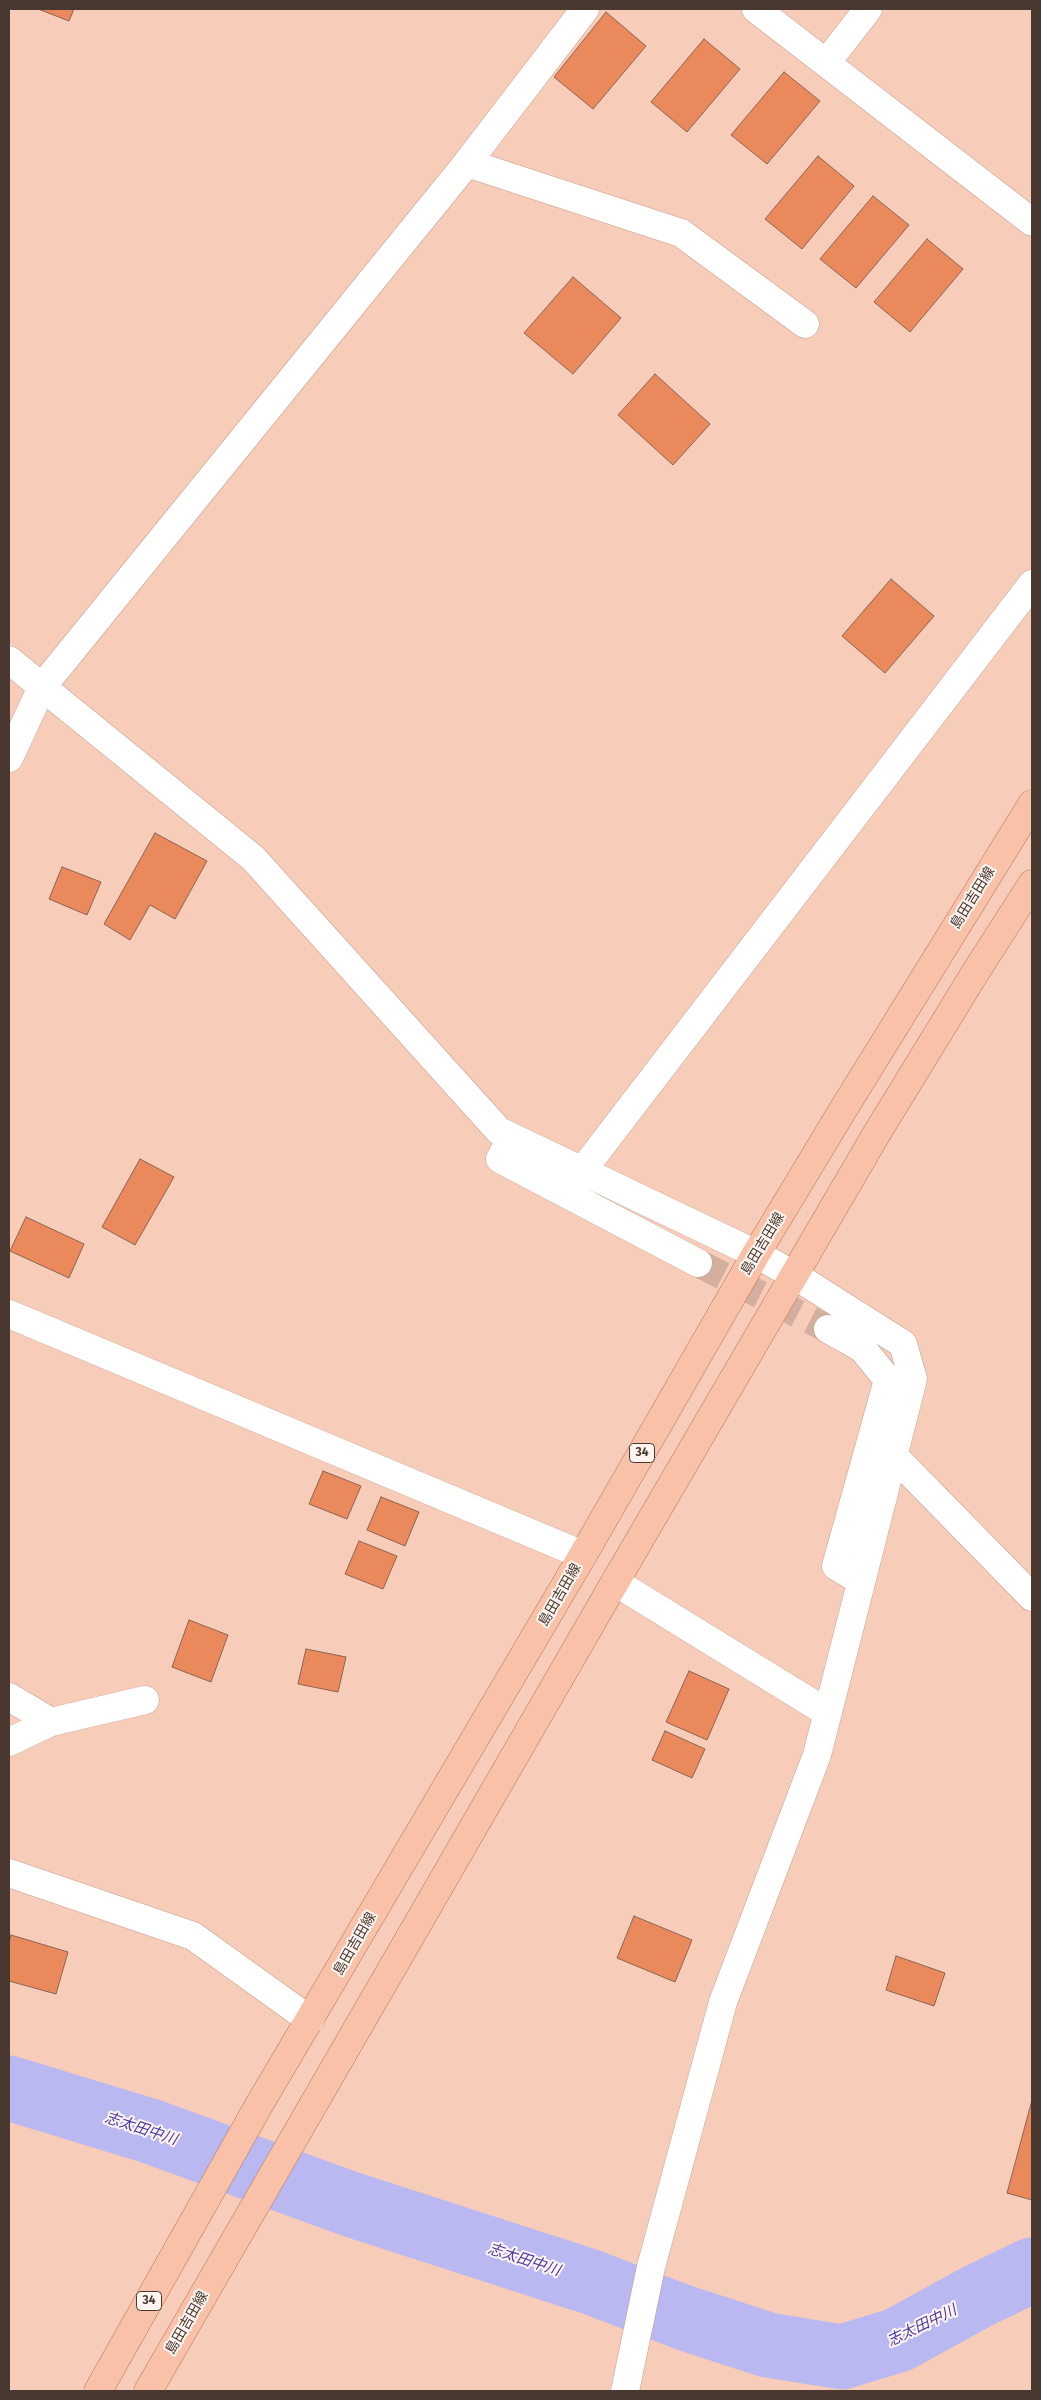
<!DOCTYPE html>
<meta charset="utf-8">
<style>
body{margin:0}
#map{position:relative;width:1041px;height:2400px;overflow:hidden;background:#f7ccb9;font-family:"Fira Sans",sans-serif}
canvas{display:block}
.frame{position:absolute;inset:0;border:10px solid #493830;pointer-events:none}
</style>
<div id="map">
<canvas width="1041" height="2400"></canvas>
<div class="frame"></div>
</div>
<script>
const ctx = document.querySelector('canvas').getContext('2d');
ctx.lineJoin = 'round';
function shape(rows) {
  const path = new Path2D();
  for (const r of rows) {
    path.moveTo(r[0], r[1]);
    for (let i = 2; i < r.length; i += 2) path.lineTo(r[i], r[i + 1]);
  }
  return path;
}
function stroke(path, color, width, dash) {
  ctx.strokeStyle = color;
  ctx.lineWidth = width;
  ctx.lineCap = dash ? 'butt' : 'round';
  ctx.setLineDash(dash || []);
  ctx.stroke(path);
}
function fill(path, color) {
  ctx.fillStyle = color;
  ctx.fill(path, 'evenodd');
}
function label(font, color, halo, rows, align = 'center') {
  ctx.font = font + ' "Fira Sans","Noto Sans JP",sans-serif';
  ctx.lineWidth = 4;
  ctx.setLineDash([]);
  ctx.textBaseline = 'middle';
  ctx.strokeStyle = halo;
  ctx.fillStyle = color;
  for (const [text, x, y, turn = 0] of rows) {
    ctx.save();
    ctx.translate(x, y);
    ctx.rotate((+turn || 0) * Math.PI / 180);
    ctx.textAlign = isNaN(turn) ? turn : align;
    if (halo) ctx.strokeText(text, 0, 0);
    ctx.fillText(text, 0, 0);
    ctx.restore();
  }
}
stroke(shape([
 [9,2088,150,2131,350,2204,591,2282,685,2318,768,2345,842,2357,898,2340,978,2296,1032,2270]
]), '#b9b8f1', 65);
const building = shape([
 [38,9,74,9,69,21,38,9],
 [606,12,646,46,593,109,554,77,606,12],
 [704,39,740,69,687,132,651,102,704,39],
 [784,72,820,101,767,164,731,135,784,72],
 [818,156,854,186,802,249,765,219,818,156],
 [873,196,909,225,856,288,820,259,873,196],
 [927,239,963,269,910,332,874,302,927,239],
 [573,277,621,318,573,374,524,333,573,277],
 [655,374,710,424,673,465,618,415,655,374],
 [891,579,934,616,885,673,842,636,891,579],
 [155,833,207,861,175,919,150,905,130,940,104,924,155,833],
 [62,867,101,882,87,915,49,899,62,867],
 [140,1159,174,1177,135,1245,102,1227,140,1159],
 [26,1217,84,1244,69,1278,10,1251,26,1217],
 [323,1471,361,1486,347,1519,309,1504,323,1471],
 [381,1497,419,1512,405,1546,367,1530,381,1497],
 [359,1541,397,1556,383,1589,345,1574,359,1541],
 [189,1620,228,1635,211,1682,172,1667,189,1620],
 [306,1649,346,1657,338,1692,298,1684,306,1649],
 [689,1671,729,1689,707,1740,666,1722,689,1671],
 [665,1731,705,1749,692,1778,652,1760,665,1731],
 [634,1916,692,1940,675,1982,617,1958,634,1916],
 [11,1935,68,1952,56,1994,9,1981,9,1942,11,1935],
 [896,1956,945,1973,934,2006,886,1990,896,1956],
 [1032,2100,1032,2200,1007,2193,1032,2100]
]);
fill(building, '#ea895c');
stroke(building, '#8a6454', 1);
stroke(shape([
 [698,1263,828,1329]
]), '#d4ae9e', 28, [28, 14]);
const minor = shape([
 [827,62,868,9],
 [467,163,681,233,805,324],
 [9,660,253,858,499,1131,756,1254,794,1275,903,1344,913,1379,817,1755,723,2002,651,2267,625,2391],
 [9,758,42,687,467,163,585,9],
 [512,1137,500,1159,698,1263],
 [582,1171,1032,584],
 [9,1314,583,1555],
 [828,1329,862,1348,888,1380,836,1566,861,1581],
 [893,1455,1032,1597],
 [615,1582,828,1713],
 [9,1697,51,1722],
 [9,1742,51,1722,145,1700],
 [9,1873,193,1936,310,2020]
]);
const tertiary = shape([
 [756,9,1032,222]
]);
const primary = shape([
 [98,2391,259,2105,583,1555,756,1254,841,1113,1032,804],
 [148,2391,615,1582,877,1133,975,973,1032,884]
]);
stroke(minor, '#c9a08e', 29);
stroke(tertiary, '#c9a08e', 29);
stroke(primary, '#b87658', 29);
stroke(minor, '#fff', 28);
stroke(tertiary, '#fff', 28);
stroke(primary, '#f8c1a8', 28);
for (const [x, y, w] of [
 [642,1453,25],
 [149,2301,25]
]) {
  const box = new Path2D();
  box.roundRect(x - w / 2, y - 9.5, w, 19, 4);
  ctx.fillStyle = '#fef5f1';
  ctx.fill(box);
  stroke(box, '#493830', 1);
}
label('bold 12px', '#493830', null, [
 ["34",642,1453],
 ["34",149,2301]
]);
label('14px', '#493830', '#fef5f1', [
 ["島田吉田線",973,898,-58],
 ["島田吉田線",763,1244,-59],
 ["島田吉田線",560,1595,-60],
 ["島田吉田線",355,1944,-60],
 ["島田吉田線",187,2323,-60]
]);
label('italic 15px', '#4b39a2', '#fef5f1', [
 ["志太田中川",141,2129,18],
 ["志太田中川",524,2260,18],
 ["志太田中川",922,2326,-26]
]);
</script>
